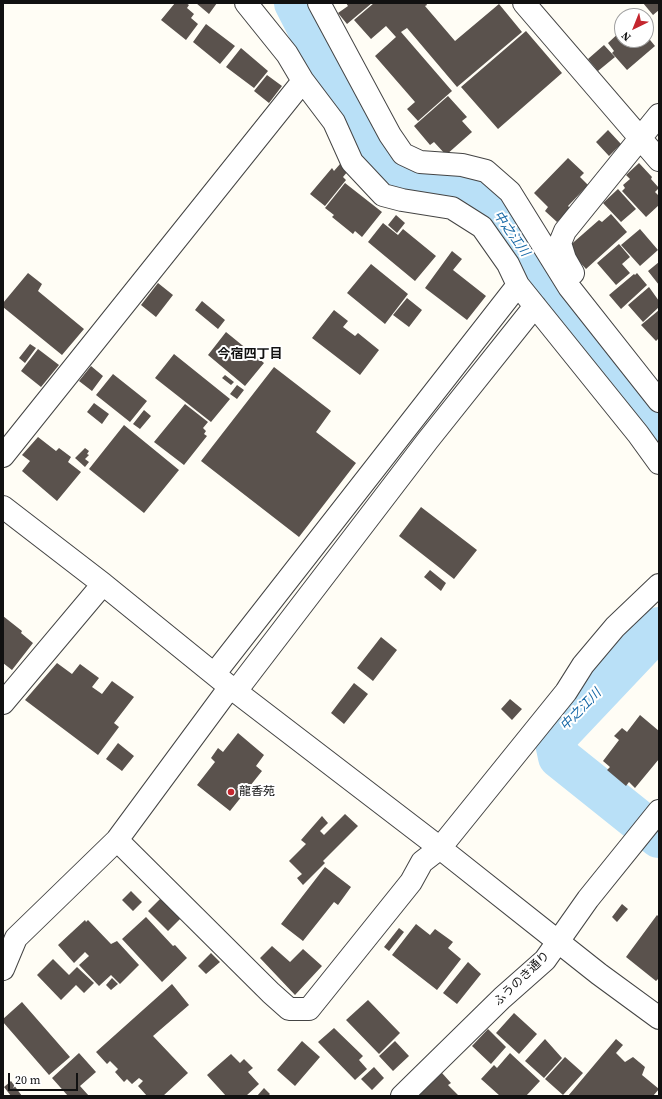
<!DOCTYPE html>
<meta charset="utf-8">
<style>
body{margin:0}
#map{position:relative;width:662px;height:1099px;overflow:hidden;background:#fffdf5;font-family:"Source Serif 4",serif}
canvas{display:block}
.frame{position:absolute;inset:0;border:4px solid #111;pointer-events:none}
.north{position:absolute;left:614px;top:8px;width:40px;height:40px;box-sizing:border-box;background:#fff;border:1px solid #a0a0a0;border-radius:50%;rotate:223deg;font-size:11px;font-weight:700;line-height:16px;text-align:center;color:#111}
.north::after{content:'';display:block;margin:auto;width:14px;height:18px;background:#c4262e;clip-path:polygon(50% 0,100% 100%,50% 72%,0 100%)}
.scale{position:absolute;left:8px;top:1073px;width:70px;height:18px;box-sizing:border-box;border:2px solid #111;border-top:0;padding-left:5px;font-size:12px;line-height:14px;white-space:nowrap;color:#111;-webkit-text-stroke:3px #fff;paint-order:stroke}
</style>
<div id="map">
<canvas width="662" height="1099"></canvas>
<div class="frame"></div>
<div class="north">N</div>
<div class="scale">20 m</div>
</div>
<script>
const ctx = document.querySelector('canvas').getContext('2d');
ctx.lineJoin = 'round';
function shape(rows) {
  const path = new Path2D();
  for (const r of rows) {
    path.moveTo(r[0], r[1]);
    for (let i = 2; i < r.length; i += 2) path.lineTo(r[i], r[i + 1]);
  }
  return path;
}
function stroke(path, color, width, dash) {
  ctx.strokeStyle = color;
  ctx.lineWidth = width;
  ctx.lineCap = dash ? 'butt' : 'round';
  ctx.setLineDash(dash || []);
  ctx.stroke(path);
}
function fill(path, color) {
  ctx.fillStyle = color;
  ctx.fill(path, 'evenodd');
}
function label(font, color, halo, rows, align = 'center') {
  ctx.font = font + ' "Source Serif 4","Noto Sans JP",serif';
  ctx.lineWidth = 4;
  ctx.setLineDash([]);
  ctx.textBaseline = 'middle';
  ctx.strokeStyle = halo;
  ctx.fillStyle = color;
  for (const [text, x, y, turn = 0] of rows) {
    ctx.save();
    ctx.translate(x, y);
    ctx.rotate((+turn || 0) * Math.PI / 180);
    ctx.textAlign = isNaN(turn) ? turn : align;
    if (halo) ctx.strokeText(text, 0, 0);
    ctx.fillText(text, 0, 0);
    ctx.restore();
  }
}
stroke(shape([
 [295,3,376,161,392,177,410,184,449,184,476,191,498,212,545,284,659,431],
 [659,628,555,738,559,757,659,837]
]), '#b9e0f7', 42);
fill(shape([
 [175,3,186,3,189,5,187,8,194,14,191,18,198,24,186,40,161,20],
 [196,3,217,3,209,14],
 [346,3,372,3,347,24,338,13,348,6],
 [374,3,426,3,427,5,425,6,455,41,499,4,522,32,457,87,407,28,401,32,452,91,418,121,407,109,415,102,375,56,396,37,386,26,371,39,354,20],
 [643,3,659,3,659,10,653,15],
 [206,24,235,46,220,64,193,42],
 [622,30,622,40,646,40,646,35,655,46,627,70,612,53,614,51,608,43],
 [526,31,562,73,498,129,461,87],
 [604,45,615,57,598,71,588,59],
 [241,48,268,71,254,88,226,67],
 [267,75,282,86,269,103,254,91],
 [448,96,467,117,462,121,472,132,446,155,434,142,430,145,414,126],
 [608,130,621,144,609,156,596,142],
 [568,158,584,173,580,177,588,185,568,206,570,208,557,222,545,211,548,207,534,193],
 [639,163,652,177,651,179,659,188,655,192,659,196,659,205,646,217,622,191,625,188,623,185,630,179,626,175],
 [340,164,348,171,343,177,346,180,325,206,310,194,332,168,334,171],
 [345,183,382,212,362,237,355,231,353,234,332,217,334,215,325,208],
 [618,189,636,209,621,222,603,203],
 [611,214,627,232,586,269,567,248,599,220,602,222],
 [396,215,405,223,397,233,388,225],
 [383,223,398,235,403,229,436,256,415,281,368,242],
 [640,229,658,250,640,266,621,245],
 [619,244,630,257,622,264,630,273,616,285,597,263],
 [452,251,462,259,453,270,486,296,467,320,425,288],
 [659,262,659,285,648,271],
 [371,264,408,294,385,324,347,293],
 [28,273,42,284,38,291,84,329,62,355,3,307,3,303],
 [637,273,647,285,621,309,609,295,634,274,635,275],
 [158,283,173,295,156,317,141,305],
 [649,287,659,301,659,307,643,322,628,305],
 [407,298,422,310,409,327,393,315],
 [202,301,225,320,218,329,195,310],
 [334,310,348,321,343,327,355,336,358,333,379,350,360,375,312,338],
 [659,310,659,338,656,341,641,325],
 [226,332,264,363,245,386,208,355],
 [30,344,36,348,25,363,19,358],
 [38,349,59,365,41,387,21,371],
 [174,354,230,399,211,422,155,378],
 [91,366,103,376,92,391,79,381],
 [274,367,331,411,316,432,356,463,299,537,201,461],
 [113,374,147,401,130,422,96,395],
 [225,375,234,382,231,385,222,378],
 [237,385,244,390,237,399,230,394],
 [94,403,109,414,102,424,87,412],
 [185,404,208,422,203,428,206,431,204,434,207,436,184,465,154,442],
 [144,410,151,416,140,429,133,424],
 [124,425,179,470,144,513,89,469],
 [38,437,56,451,59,448,71,457,68,462,81,472,57,501,22,471,30,461,22,455],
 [85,448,89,451,87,454,89,455,85,459,89,462,85,467,75,458],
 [421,507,477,550,454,579,399,536],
 [430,570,446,583,441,591,424,577],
 [3,616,22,631,21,633,33,643,12,670,3,663],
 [381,637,397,650,373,681,357,668],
 [57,663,72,674,80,664,99,678,92,687,102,694,112,681,134,697,114,723,119,727,98,755,25,700],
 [354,683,368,694,344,724,331,713],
 [510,699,522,709,512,720,501,709],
 [640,715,659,731,659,759,635,788,629,782,626,786,607,770,610,767,603,761,619,740,614,736,622,728,627,732],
 [238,733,264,755,256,766,262,771,230,811,197,785,215,762,211,758,218,748,223,752],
 [118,743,134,756,122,771,106,759],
 [345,814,358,826,323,861,325,863,303,885,297,878,302,874,289,861,306,844,301,840,322,816,328,823,320,831,324,835],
 [325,867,351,887,338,905,334,902,303,941,281,924],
 [131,891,142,902,133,911,122,900],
 [161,898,181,918,168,931,148,911],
 [622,904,628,909,617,922,612,917],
 [657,915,659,917,659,978,656,981,626,957],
 [146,917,173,946,175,945,187,958,162,982,122,939],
 [85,920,86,922,88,920,111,944,117,941,139,965,120,984,111,975,99,986,79,965,89,956,85,952,74,963,58,945],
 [416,924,430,935,435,929,453,942,448,948,461,959,437,990,392,955],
 [399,928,404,932,389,951,384,947],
 [272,946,290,962,303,949,322,966,295,995,260,958],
 [211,953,220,962,206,974,198,966],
 [53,959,69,975,77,967,94,983,84,993,76,985,61,1000,37,975],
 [468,962,481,974,457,1004,443,993],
 [112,978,118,984,111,990,106,985],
 [172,984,189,1005,153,1036,188,1073,163,1096,147,1096,138,1086,143,1081,139,1078,132,1084,127,1079,124,1082,115,1072,118,1069,110,1061,107,1064,96,1052],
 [368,1000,400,1033,379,1054,346,1020],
 [22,1002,70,1057,49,1075,3,1022,3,1019],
 [514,1013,537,1034,519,1054,496,1033],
 [334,1028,363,1056,359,1060,367,1069,355,1080,318,1042],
 [488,1029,506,1047,491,1064,472,1046],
 [545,1039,562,1058,544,1078,525,1061],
 [616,1039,623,1045,616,1053,625,1062,633,1057,645,1067,642,1075,659,1089,653,1096,568,1096],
 [302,1041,320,1057,295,1086,277,1070],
 [395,1041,409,1056,393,1071,379,1056],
 [79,1053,96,1072,80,1086,89,1096,68,1096,52,1078],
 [510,1053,540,1081,526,1096,500,1096,481,1079,494,1065,497,1068],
 [231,1054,240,1063,244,1059,253,1068,248,1072,259,1084,246,1096,226,1096,207,1075],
 [565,1057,583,1073,563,1095,545,1079],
 [374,1067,384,1078,372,1090,361,1079],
 [442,1073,451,1083,448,1085,459,1096,420,1096,419,1095],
 [11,1081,22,1096,11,1096,4,1087],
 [264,1088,270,1094,268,1096,257,1096]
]), '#5a524d');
const minor = shape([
 [319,3,390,135,403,154,420,162,462,165,486,171,510,192,569,287,659,401],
 [524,3,659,160],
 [303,81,334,122,352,162,383,195,402,200,452,208,482,227,508,264,518,285,638,434,659,463],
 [573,273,565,259,560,243,565,231,659,115],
 [3,456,303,81,287,54,246,3],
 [3,507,103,584,230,687,440,848,599,974,659,1018],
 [215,673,518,285],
 [236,691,428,440,535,306],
 [3,703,103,584],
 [117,840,271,993,289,1009,309,1009,411,882,422,862,440,848,566,692,583,665,615,627,659,585],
 [3,969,16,938,117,840,230,687],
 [402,1096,502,998,545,960,588,899,659,811]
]);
stroke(minor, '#444', 24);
stroke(minor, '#fff', 22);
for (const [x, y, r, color] of [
 [231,792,4,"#c4262e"]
]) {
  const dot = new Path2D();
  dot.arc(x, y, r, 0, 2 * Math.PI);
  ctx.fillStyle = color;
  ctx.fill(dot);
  stroke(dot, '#fff', 1.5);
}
label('12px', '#111', '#fff', [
 ["龍香苑",239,792]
], 'left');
label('12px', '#111', '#fff', [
 ["ふうのき通り",522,979,-44]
]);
label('italic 13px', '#1768a6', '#fff', [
 ["中之江川",511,234,55],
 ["中之江川",581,710,-46]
]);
label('bold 13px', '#111', '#fff', [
 ["今宿四丁目",250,355]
]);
</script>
